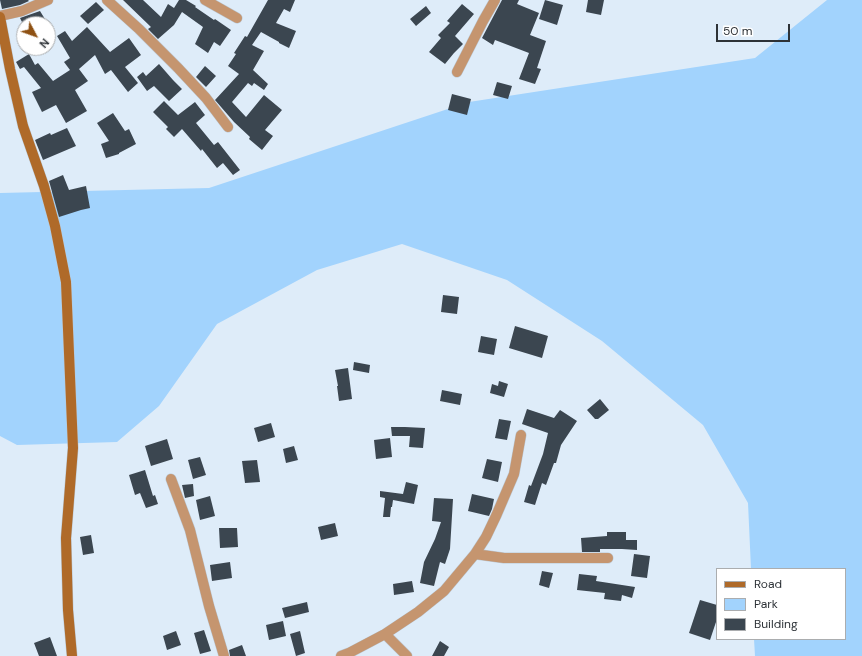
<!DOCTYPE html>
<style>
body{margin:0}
#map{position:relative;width:862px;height:656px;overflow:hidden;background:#deecf9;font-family:"DM Sans",sans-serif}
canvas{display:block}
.legend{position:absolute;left:716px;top:568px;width:130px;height:72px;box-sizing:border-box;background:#fff;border:1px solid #abadaf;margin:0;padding:5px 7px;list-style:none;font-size:12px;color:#2d3237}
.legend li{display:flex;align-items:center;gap:8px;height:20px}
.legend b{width:20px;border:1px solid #abadaf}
.north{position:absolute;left:16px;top:16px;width:40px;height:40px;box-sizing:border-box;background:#fff;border:1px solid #abadaf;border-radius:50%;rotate:131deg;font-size:11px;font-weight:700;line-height:16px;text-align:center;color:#2d3237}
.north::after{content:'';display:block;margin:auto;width:14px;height:18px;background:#8e5113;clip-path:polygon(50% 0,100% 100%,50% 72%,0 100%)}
.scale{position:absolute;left:716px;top:24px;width:74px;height:18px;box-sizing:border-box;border:2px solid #2d3237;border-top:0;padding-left:5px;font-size:12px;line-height:14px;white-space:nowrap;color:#2d3237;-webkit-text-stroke:3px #fff;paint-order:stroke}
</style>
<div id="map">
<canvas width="862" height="656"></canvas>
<ul class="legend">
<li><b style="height:5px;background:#af6a29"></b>Road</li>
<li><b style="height:11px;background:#a2d3fd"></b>Park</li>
<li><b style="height:11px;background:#3b4650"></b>Building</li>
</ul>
<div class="north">N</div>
<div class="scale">50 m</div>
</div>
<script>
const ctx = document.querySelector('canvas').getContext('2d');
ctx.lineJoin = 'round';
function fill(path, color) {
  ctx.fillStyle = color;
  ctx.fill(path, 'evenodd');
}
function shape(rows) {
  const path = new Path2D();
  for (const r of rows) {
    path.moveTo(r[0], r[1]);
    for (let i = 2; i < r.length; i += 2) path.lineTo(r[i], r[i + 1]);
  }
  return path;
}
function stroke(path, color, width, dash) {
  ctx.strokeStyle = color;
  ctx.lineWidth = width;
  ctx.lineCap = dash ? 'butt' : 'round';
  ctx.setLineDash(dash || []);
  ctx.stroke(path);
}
fill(shape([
 [827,0,862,0,862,656,755,656,754,639,845,639,845,569,751,569,748,503,703,425,602,341,507,280,402,244,317,270,217,324,159,406,117,442,17,445,0,436,0,193,209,188,469,102,755,58]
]), '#a2d3fd');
fill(shape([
 [0,0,28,0,29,1,20,5,2,9],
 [123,0,143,0,161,17,168,4,174,8,179,0,186,0,196,6,195,7,214,20,215,19,231,30,220,46,214,42,208,53,195,44,203,27,182,12,174,25,158,39,148,29,151,27],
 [268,0,295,0,290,12,284,9,276,23,296,31,289,48,279,43,279,42,261,32,252,45,264,51,253,70,268,84,264,90,254,83,252,86,248,83,232,102,246,117,264,95,282,110,265,130,273,136,262,150,249,139,250,137,234,122,215,100,239,74,228,66,236,54,234,53,245,36,247,37],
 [502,0,519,0,517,4,539,13,530,35,546,41,537,68,541,69,535,84,519,79,529,53,495,40,493,45,482,38],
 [545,0,563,5,557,25,539,19],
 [588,0,604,0,601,15,586,12],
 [96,2,104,10,88,24,80,16],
 [462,4,474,14,455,36,463,44,454,53,445,64,429,52,441,38,438,35,450,23,447,21],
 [426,6,431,13,416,26,410,19],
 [40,11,48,24,23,24,20,18],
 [87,27,110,52,129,38,141,55,125,67,138,83,128,92,111,70,105,74,95,55,79,69,88,81,75,90,87,111,66,123,56,105,42,112,32,92,41,88,24,67,20,69,16,62,29,54,35,65,38,63,53,81,70,70,64,62,70,58,57,36,65,31,72,41],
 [159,64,173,80,182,89,169,101,154,86,147,91,137,77,143,72,146,76],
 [205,66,216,76,206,87,196,77],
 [497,82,512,86,508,99,493,95],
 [452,94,471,99,467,115,448,110],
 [164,101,178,115,195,102,205,115,196,123,214,145,218,142,240,170,233,175,223,163,217,168,202,149,201,151,182,129,174,137,166,129,168,127,153,112],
 [113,113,125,131,129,129,136,144,119,153,119,154,106,158,101,144,109,141,97,123],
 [67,128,76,146,43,160,35,140,50,133,51,135],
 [63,175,69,190,86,186,90,208,81,210,59,217,49,181],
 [443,295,459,297,457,314,441,312],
 [515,326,548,336,542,358,509,348],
 [481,336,497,339,494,355,478,352],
 [354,362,370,365,369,373,353,370],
 [348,368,352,399,339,401,337,386,338,386,335,370],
 [499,381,508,384,504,397,490,393,492,384,498,386],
 [442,390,462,394,460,405,440,401],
 [600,399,609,410,598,419,595,419,587,410],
 [527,409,554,418,560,410,577,421,561,445,556,463,554,463,546,485,542,483,535,505,524,502,529,485,531,486,543,454,548,433,522,424],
 [499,419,511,421,507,440,495,438],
 [271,423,275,437,258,442,254,428],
 [391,427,405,427,425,428,423,448,409,447,410,436,392,436],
 [390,438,392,457,376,459,374,440],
 [167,439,173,459,151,466,145,446],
 [294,446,298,460,286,463,283,449],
 [200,457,206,475,193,479,188,460],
 [487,459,502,462,498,482,482,478],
 [257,460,260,482,245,483,242,461],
 [145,470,153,496,155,495,158,504,146,508,140,493,135,495,129,475],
 [406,482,418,485,414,504,393,500,392,507,391,507,390,517,383,517,385,498,380,497,380,491,403,494],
 [193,484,194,496,185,498,182,485],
 [472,494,494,499,492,509,489,516,468,511],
 [210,496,215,516,200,520,196,500],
 [434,498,453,499,450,549,445,564,440,562,434,586,420,583,424,562,435,539,441,522,432,521],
 [335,523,338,536,321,540,318,527],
 [219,528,237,528,238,547,220,548],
 [607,532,626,532,626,540,637,540,637,550,622,549,600,549,600,552,582,552,581,538,607,536],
 [91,535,94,553,83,555,80,537],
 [634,554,650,556,647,578,631,576],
 [230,562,232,578,212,581,210,565],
 [542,571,553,573,549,588,539,585],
 [579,574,597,576,596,581,635,587,632,598,622,595,621,601,604,599,605,593,577,590],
 [412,581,414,592,394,595,393,584],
 [700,600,717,605,717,619,710,640,689,633],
 [307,602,309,612,285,618,282,608],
 [283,621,286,636,269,640,266,625],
 [204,630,211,651,200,654,194,633],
 [176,631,181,645,167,650,163,636],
 [300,631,305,653,296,656,290,634],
 [50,637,57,656,39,656,34,643],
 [440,641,449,647,444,656,432,656],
 [242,645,246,656,230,656,229,650]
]), '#3b4650');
const street = shape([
 [107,0,139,29,178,68,206,98,228,127],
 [205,0,237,18],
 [0,16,22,11,48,0],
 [457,72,483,21,495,0],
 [171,479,190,530,209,606,224,656],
 [475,554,504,558,608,558],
 [385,634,407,656],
 [341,656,349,653,385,634,418,612,444,591,475,554,486,537,496,516,514,474,521,435]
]);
const secondary = shape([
 [0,17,10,69,23,126,44,186,55,226,66,282,73,448,66,538,68,610,72,656]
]);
stroke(street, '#bbc7d2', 11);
stroke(secondary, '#bbc7d2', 11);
stroke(street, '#c5956f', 10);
stroke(secondary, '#af6a29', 10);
</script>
